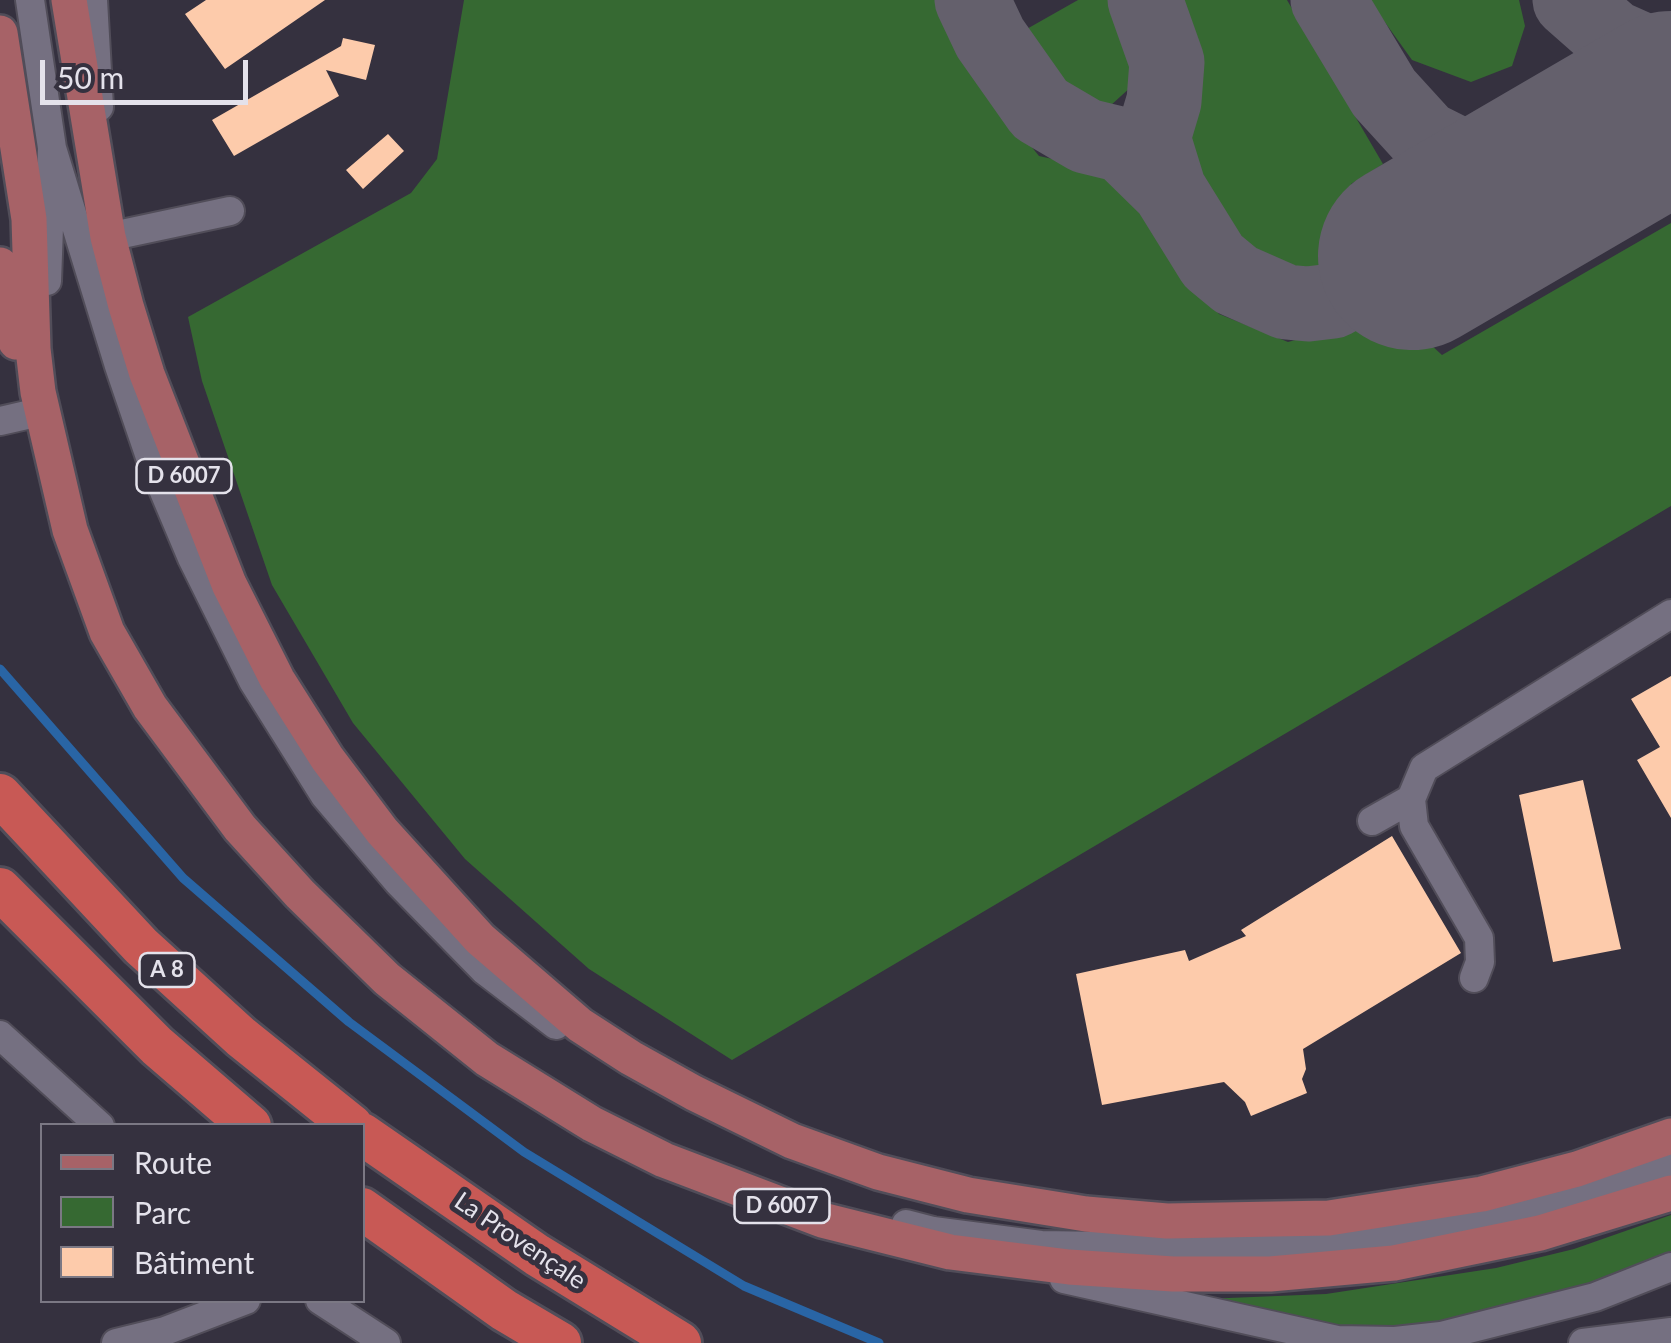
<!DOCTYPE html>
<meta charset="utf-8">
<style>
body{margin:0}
#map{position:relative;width:1671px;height:1343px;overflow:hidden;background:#35313f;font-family:Lato,sans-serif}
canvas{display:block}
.legend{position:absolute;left:40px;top:1123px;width:325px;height:180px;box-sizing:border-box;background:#35313f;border:2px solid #7b7884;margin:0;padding:12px 18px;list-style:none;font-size:30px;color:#e4e2eb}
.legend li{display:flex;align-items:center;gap:20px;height:50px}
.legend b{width:50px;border:2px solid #7b7884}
.scale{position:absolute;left:40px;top:60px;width:208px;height:45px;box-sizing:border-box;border:5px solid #e4e2eb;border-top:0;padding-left:12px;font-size:30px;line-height:35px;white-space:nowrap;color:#e4e2eb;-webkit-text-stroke:8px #35313f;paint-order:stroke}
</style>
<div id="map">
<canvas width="1671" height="1343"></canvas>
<ul class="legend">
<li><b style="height:12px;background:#a76267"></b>Route</li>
<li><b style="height:28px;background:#366932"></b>Parc</li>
<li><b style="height:28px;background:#fdcbab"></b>Bâtiment</li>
</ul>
<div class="scale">50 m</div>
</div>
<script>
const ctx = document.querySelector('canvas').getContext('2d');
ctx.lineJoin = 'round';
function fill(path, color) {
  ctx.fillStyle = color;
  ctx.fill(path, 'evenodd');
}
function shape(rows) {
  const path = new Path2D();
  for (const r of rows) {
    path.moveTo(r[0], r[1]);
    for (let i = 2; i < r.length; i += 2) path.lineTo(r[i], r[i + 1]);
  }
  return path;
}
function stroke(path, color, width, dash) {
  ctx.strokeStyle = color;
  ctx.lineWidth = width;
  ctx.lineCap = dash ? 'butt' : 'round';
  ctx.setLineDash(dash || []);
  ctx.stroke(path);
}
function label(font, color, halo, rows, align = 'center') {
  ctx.font = font + ' Lato,sans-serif';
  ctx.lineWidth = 10;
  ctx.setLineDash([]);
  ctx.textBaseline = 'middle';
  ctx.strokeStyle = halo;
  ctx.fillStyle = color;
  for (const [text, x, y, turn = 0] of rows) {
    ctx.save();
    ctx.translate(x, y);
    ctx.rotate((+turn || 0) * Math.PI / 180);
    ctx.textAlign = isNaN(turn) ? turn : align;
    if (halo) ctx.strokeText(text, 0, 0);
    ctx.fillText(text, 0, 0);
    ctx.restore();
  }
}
fill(shape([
 [464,0,935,0,975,77,1039,156,1098,169,1130,195,1219,314,1288,342,1395,312,1442,355,1671,223,1671,506,732,1060,589,969,465,859,353,723,272,585,202,381,188,317,411,193,437,159],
 [1078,0,1111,0,1128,28,1135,59,1132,86,1110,106,1070,91,1045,64,1025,30],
 [1180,0,1287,0,1383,164,1351,184,1379,235,1315,269,1271,262,1233,237,1184,153,1198,74,1193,25],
 [1369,0,1519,0,1525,26,1512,66,1471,82,1412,60],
 [1671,1215,1671,1255,1615,1281,1456,1322,1342,1329,1204,1299,1326,1294,1496,1268,1574,1249]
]), '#366932');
stroke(shape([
 [0,669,183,878,349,1022,524,1152,744,1286,879,1343]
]), '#2965a5', 9);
stroke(shape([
 [972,0,990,38,1040,109,1086,136,1123,145,1169,190,1153,138,1164,101,1167,62,1145,0],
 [1328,0,1384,93,1425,138,1473,162,1526,168,1604,144],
 [1570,0,1612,37,1657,57,1671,58],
 [1169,190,1213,261,1236,280,1286,302,1308,304,1333,301,1412,256]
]), '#64606c', 75);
stroke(shape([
 [1412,256,1671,105]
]), '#64606c', 188);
fill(shape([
 [206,0,325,0,225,69,185,14],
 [343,38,375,45,366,80,326,70,339,96,234,156,212,120,341,46],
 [388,134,404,151,363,189,346,170],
 [1671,676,1671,818,1637,760,1660,747,1631,699],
 [1583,780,1621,949,1553,962,1519,795],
 [1392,836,1461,953,1303,1049,1306,1069,1302,1079,1307,1093,1251,1116,1245,1102,1224,1082,1102,1105,1076,974,1185,950,1189,961,1246,936,1241,930]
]), '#fdcbab');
const minor = shape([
 [30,0,52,148,119,366,152,463,192,558,253,681,325,796,398,882,484,970,556,1025],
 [93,0,99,107],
 [108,237,230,211],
 [47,281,52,148],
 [0,421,31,414],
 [1372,821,1411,799],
 [1474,978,1480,962,1479,938,1414,826,1411,799,1424,768,1671,614],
 [0,1035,100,1126],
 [906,1224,933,1231,1041,1245,1230,1248,1382,1237,1486,1217,1584,1191,1671,1162],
 [1064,1279,1337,1340,1395,1341,1441,1336,1595,1297,1671,1267],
 [320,1300,386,1343],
 [116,1343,165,1331,246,1300],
 [1583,1343,1671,1332]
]);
const major = shape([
 [69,0,108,237,126,306,147,374,229,584,277,679,327,758,382,831,480,939,580,1025,631,1058,694,1093,792,1141,878,1172,968,1195,1086,1214,1167,1221,1329,1218,1482,1194,1577,1169,1671,1136],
 [0,33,29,219,33,349,38,392,70,530,107,632,150,707,240,828,300,894,387,979,487,1059,592,1124,664,1160,822,1220,950,1252,1069,1267,1173,1274,1270,1274,1394,1263,1540,1233,1671,1193],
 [0,265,16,342]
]);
const highway = shape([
 [0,795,141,946,241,1037,352,1126],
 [0,889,157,1046,250,1126],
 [362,1134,537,1255,680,1343],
 [362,1209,504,1310,560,1343]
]);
stroke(minor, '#514d59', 32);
stroke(major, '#514d59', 40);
stroke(highway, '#514d59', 48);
stroke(minor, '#757081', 28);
stroke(major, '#a76267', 35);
stroke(highway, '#c85955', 42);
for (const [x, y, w] of [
 [184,476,95],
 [167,970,55],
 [782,1206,95]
]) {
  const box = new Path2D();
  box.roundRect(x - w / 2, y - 17, w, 34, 8);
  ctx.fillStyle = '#35313f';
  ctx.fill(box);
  stroke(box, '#e4e2eb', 2.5);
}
label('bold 22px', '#e4e2eb', null, [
 ["D 6007",184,476],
 ["A 8",167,970],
 ["D 6007",782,1206]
]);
label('25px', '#e4e2eb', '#35313f', [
 ["La Provençale",520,1241,34]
]);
</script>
